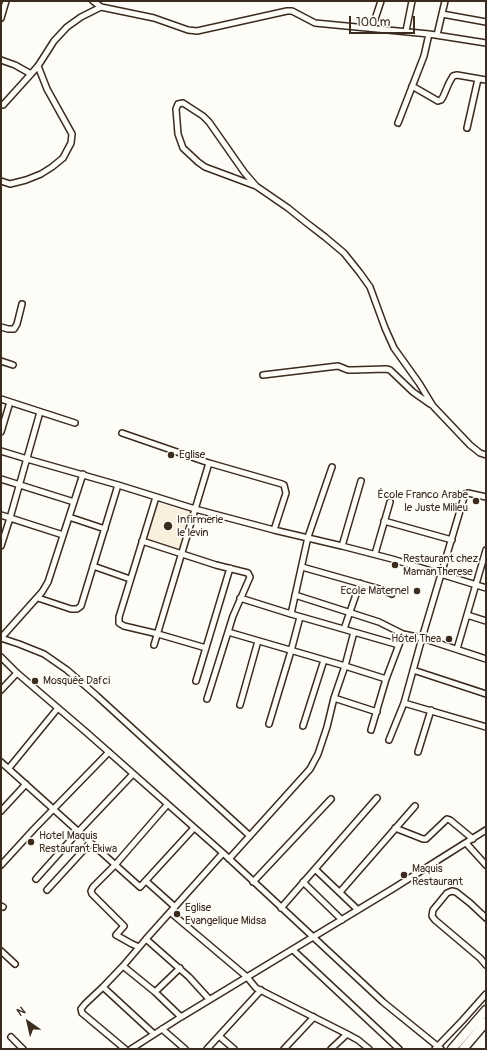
<!DOCTYPE html>
<meta charset="utf-8">
<style>
body{margin:0}
#map{position:relative;width:487px;height:1050px;overflow:hidden;background:#fdfcf7;font-family:Pangolin,sans-serif}
canvas{display:block}
.frame{position:absolute;inset:0;border:2px solid #3b2a1e;pointer-events:none}
.north{position:absolute;left:8px;top:1002px;width:40px;height:40px;-webkit-text-stroke:3px #fdfcf7;paint-order:stroke;rotate:326deg;font-size:11px;font-weight:700;line-height:16px;text-align:center;color:#3b2a1e}
.north::after{content:'';display:block;margin:auto;width:14px;height:18px;background:#3b2a1e;clip-path:polygon(50% 0,100% 100%,50% 72%,0 100%)}
.scale{position:absolute;left:349px;top:16px;width:66px;height:18px;box-sizing:border-box;border:2px solid #3b2a1e;border-top:0;padding-left:5px;font-size:12px;line-height:14px;white-space:nowrap;color:#3b2a1e;-webkit-text-stroke:3px #fdfcf7;paint-order:stroke}
</style>
<div id="map">
<canvas width="487" height="1050"></canvas>
<div class="frame"></div>
<div class="north">N</div>
<div class="scale">100 m</div>
</div>
<script>
const ctx = document.querySelector('canvas').getContext('2d');
ctx.lineJoin = 'round';
function fill(path, color) {
  ctx.fillStyle = color;
  ctx.fill(path, 'evenodd');
}
function shape(rows) {
  const path = new Path2D();
  for (const r of rows) {
    path.moveTo(r[0], r[1]);
    for (let i = 2; i < r.length; i += 2) path.lineTo(r[i], r[i + 1]);
  }
  return path;
}
function stroke(path, color, width, dash) {
  ctx.strokeStyle = color;
  ctx.lineWidth = width;
  ctx.lineCap = dash ? 'butt' : 'round';
  ctx.setLineDash(dash || []);
  ctx.stroke(path);
}
function label(font, color, halo, rows, align = 'center') {
  ctx.font = font + ' Pangolin,sans-serif';
  ctx.lineWidth = 3.5;
  ctx.setLineDash([]);
  ctx.textBaseline = 'middle';
  ctx.strokeStyle = halo;
  ctx.fillStyle = color;
  for (const [text, x, y, turn = 0] of rows) {
    ctx.save();
    ctx.translate(x, y);
    ctx.rotate((+turn || 0) * Math.PI / 180);
    ctx.textAlign = isNaN(turn) ? turn : align;
    if (halo) ctx.strokeText(text, 0, 0);
    ctx.fillText(text, 0, 0);
    ctx.restore();
  }
}
fill(shape([
 [157,502,191,512,180,551,145,539]
]), '#f8efdd');
const street = shape([
 [93,1,101,7,154,18,188,30,197,31,287,11,292,11,315,23,429,34,486,43],
 [442,14,486,22],
 [1,18,6,1],
 [372,28,381,1],
 [406,31,412,1],
 [437,35,445,1],
 [1,60,15,65,31,74],
 [412,86,438,101,441,100,443,97,449,83,453,76,457,75,486,80],
 [1,105,3,105,31,74,38,66,54,41,67,27,81,17,101,7],
 [398,123,424,56,429,34],
 [467,128,478,79],
 [1,181,10,184,26,180,41,174,52,167,63,158,71,143,72,134,47,89,38,66],
 [256,186,244,172,209,122,203,116,183,103,178,104,176,109,178,134,183,148,198,162,205,167,256,186,288,208,308,224,325,237,344,253,360,273,370,287,385,328,394,348,419,383,433,406,470,445,480,453,486,455],
 [1,327,8,329,14,329,17,324,22,304],
 [1,361,13,365],
 [263,375,338,366,348,370,353,370,386,369,390,370,413,392,430,404],
 [1,399,75,423],
 [1,432,10,402],
 [122,433,209,463,154,645],
 [1,451,27,459,118,485,195,509,274,530,342,546,392,559,486,588],
 [209,463,282,484,284,485,286,493,274,530],
 [1,479,74,502],
 [156,497,119,617,119,623,124,626,158,634,206,648],
 [1,515,63,535],
 [69,517,105,529],
 [384,521,452,540],
 [142,541,216,565,248,573,250,577,233,616,207,699],
 [1,546,10,518,40,412],
 [342,546,361,481],
 [375,554,390,502],
 [93,566,130,579],
 [302,567,383,590,392,594],
 [295,595,379,622,403,634,422,638,486,659],
 [38,598,71,609,77,609,81,606,118,485],
 [240,598,291,614,399,645],
 [291,614,308,537,332,467],
 [467,615,486,621],
 [344,629,360,583],
 [228,632,345,666,386,679],
 [1,638,19,644,44,654,67,670,97,696,250,836],
 [1,638,42,592,48,582,83,474],
 [457,649,486,550],
 [1,657,17,673,86,732,223,853,383,1002,441,1049],
 [413,670,486,694],
 [196,681,230,568],
 [1,690,17,673],
 [334,698,377,712],
 [404,703,486,727],
 [240,705,258,641],
 [269,724,291,651,300,617],
 [303,726,324,660],
 [371,730,386,679,403,634],
 [389,740,404,703,422,638,465,494,468,493,486,497],
 [418,752,431,710],
 [1,762,140,887,194,828],
 [9,768,58,708],
 [1,811,26,784],
 [395,828,423,839,426,839,447,819,450,820,473,839],
 [466,843,486,865],
 [229,859,310,769,318,754,327,727,334,698,345,666,354,632],
 [1,865,34,829,109,752],
 [315,869,358,910],
 [36,879,78,832,133,774],
 [146,881,175,907],
 [253,882,331,799],
 [303,882,342,920],
 [47,890,90,843],
 [340,892,415,806],
 [1,906,3,907],
 [281,908,377,798],
 [170,912,247,977,256,988,347,1034,358,1040,369,1049],
 [486,918,470,903,456,892,452,891,447,893,433,910,432,916,435,920,480,958,486,965],
 [146,939,189,977,209,999],
 [139,947,132,944,116,935,124,926,92,894,91,891,93,887,115,865,167,805],
 [293,950,399,1049],
 [1,951,15,964],
 [123,966,155,992,181,1017],
 [103,987,154,1034],
 [155,992,180,968],
 [162,1029,185,1049],
 [219,1036,234,1049],
 [11,1037,23,1049],
 [125,1049,82,1013,81,1009,85,1004,103,987,123,966,146,939,223,853],
 [131,1049,181,1017,394,888,443,857,486,830],
 [207,1049,261,990],
 [284,1049,314,1017],
 [331,1049,347,1034],
 [435,1049,462,1021,486,994]
]);
const primary = shape([
 [452,1049,486,1010],
 [463,1049,486,1022]
]);
stroke(street, '#3b2a1e', 8);
stroke(primary, '#3b2a1e', 11);
stroke(street, '#fdfcf7', 5);
stroke(primary, '#fdfcf7', 8);
for (const [x, y, r, color] of [
 [171,455,4,"#3b2a1e"],
 [476,501,4,"#3b2a1e"],
 [168,526,5,"#3b2a1e"],
 [395,565,4,"#3b2a1e"],
 [417,591,4,"#3b2a1e"],
 [449,639,4,"#3b2a1e"],
 [35,681,4,"#3b2a1e"],
 [31,842,4,"#3b2a1e"],
 [404,875,4,"#3b2a1e"],
 [177,914,4,"#3b2a1e"]
]) {
  const dot = new Path2D();
  dot.arc(x, y, r, 0, 2 * Math.PI);
  ctx.fillStyle = color;
  ctx.fill(dot);
  stroke(dot, '#fdfcf7', 1.5);
}
label('11px', '#3b2a1e', '#fdfcf7', [
 ["Eglise",179,455],
 ["École Franco Arabe",468,495,"right"],
 ["le Juste Milieu",468,508,"right"],
 ["Infirmerie",177,520],
 ["le levin",177,533],
 ["Restaurant chez",403,559],
 ["MamanTherese",403,572],
 ["Ecole Maternel",409,591,"right"],
 ["Hôtel Thea",441,639,"right"],
 ["Mosquée Dafci",43,681],
 ["Hotel Maquis",39,836],
 ["Restaurant Ekiwa",39,849],
 ["Maquis",412,869],
 ["Restaurant",412,882],
 ["Eglise",185,908],
 ["Evangelique Midsa",185,921]
], 'left');
</script>
